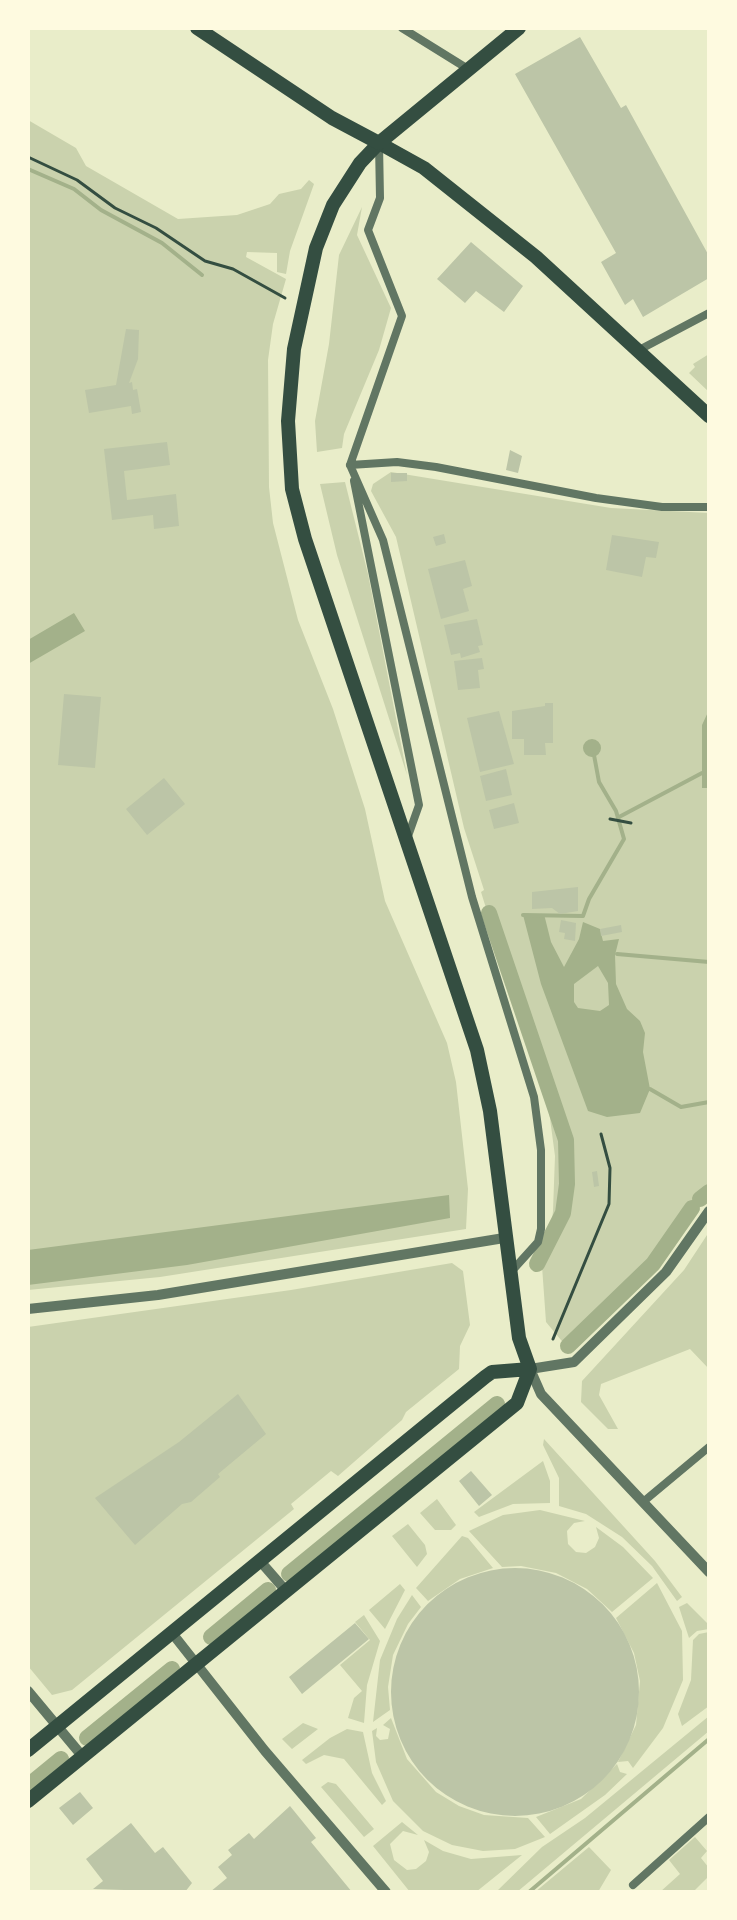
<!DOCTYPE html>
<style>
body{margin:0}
#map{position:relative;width:737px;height:1920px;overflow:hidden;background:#e9edc9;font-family:"Source Serif 4",serif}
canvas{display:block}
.frame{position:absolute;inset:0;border:30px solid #fefae0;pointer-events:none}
</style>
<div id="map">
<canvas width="737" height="1920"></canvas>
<div class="frame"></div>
</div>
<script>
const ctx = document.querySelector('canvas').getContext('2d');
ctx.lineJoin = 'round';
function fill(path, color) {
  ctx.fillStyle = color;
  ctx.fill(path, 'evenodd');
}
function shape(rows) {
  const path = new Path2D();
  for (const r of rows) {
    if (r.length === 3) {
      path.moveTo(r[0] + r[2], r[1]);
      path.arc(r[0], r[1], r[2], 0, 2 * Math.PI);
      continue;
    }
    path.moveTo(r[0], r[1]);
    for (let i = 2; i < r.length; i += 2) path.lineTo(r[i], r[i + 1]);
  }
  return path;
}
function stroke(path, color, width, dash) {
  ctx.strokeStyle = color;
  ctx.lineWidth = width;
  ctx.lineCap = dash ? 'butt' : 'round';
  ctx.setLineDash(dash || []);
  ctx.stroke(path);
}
fill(shape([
 [28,120,76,148,86,166,178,219,237,215,270,204,279,194,301,189,309,180,314,184,290,251,286,274,277,272,277,253,247,252,246,257,286,279,273,324,268,360,269,487,273,523,298,620,333,709,365,809,385,901,447,1043,456,1082,468,1189,466,1229,160,1277,28,1290],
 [362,207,357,235,391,308,379,350,344,434,342,448,317,452,315,421,329,344,339,255],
 [709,354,709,392,689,373,695,367,693,364],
 [391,472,611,508,709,513,709,1190,691,1207,652,1264,566,1346,546,1322,542,1266,537,1263,550,1238,553,1211,555,1156,549,1111,481,892,484,890,464,828,396,537,371,491,373,484],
 [345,482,368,574,407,775,337,555,320,484],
 [709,1232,709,1369,690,1349,601,1384,599,1395,618,1429,608,1429,581,1402,582,1381,684,1270],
 [452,1263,463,1271,470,1325,460,1346,459,1369,406,1412,402,1420,338,1476,331,1471,291,1504,294,1509,72,1690,52,1695,28,1666,28,1327,291,1290],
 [544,1439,655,1561,682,1597,677,1601,652,1566,622,1537,586,1514,559,1506,559,1478,543,1445],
 [543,1461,550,1481,550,1503,513,1504,479,1517,474,1512],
 [437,1499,456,1525,451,1530,435,1530,420,1513],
 [540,1510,585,1521,574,1523,567,1531,568,1544,576,1552,586,1553,595,1547,599,1538,596,1527,623,1547,653,1578,612,1612,587,1589,556,1573,521,1566,502,1567,469,1531,503,1515],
 [408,1524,425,1545,427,1554,417,1567,392,1536],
 [462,1536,468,1538,493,1568,460,1579,428,1601,416,1588],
 [657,1583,682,1631,683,1680,663,1728,633,1768,628,1761,618,1762,636,1725,640,1681,634,1653,616,1618],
 [400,1584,405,1590,385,1629,369,1610],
 [412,1595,421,1607,408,1624,393,1655,388,1687,390,1710,373,1722,380,1660,397,1619],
 [687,1603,709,1625,709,1629,697,1631,689,1638,679,1607],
 [364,1615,380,1641,367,1685,364,1723,348,1718,354,1698,362,1691,340,1665,370,1640,355,1622],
 [709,1632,709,1706,682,1726,678,1714,691,1680,693,1640,699,1634],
 [709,1716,709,1731,517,1892,496,1892,542,1847,585,1818],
 [391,1718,407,1759,436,1792,459,1806,484,1815,528,1818,545,1837,515,1849,483,1851,452,1845,423,1831,393,1801,376,1762,372,1731,377,1728,376,1736,380,1740,388,1739,390,1729,383,1725],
 [303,1723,318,1729,292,1749,282,1739],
 [347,1729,363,1732,372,1773,386,1801,382,1805,344,1759,324,1755,306,1764,302,1760,330,1738],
 [617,1764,620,1772,627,1774,605,1795,550,1834,536,1817,581,1799],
 [328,1782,336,1784,374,1829,364,1837,321,1787],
 [402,1822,418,1835,403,1831,390,1844,394,1860,407,1870,416,1869,426,1861,429,1852,424,1840,443,1851,471,1859,522,1855,476,1892,410,1892,373,1846],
 [695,1837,707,1851,701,1858,709,1868,709,1876,693,1892,660,1892,680,1874,669,1860],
 [589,1847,611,1870,598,1892,535,1892]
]), '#cad2ad');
fill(shape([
 [74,613,85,631,28,664,28,640],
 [709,710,709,788,702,788,702,725],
 [592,748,9],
 [544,914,551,942,564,967,579,939,583,922,600,929,603,941,619,939,615,955,616,984,627,1009,640,1021,645,1033,643,1052,650,1089,640,1113,607,1117,588,1111,541,984,523,915],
 [598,966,608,983,609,1005,600,1011,578,1008,574,1002,574,984],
 [449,1195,450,1218,187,1265,28,1285,28,1250]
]), '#a3b18a');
stroke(shape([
 [28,169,74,189,101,210,162,243,202,275],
 [619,817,702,773],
 [523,915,583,916,589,899,624,839,616,811,599,782,594,755],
 [617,954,709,962],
 [650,1089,681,1107,709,1102],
 [529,1892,709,1739]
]), '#a3b18a', 4);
stroke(shape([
 [489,913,566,1140,567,1184,563,1213,537,1264],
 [700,1199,709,1192],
 [568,1346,653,1264,692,1208],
 [289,1574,497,1404],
 [211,1637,268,1590],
 [87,1738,172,1669],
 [28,1786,61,1759]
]), '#a3b18a', 16);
fill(shape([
 [580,37,621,108,626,105,709,256,709,278,643,317,633,299,625,305,601,262,616,253,515,74],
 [471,242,523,286,504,312,476,291,465,303,437,279],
 [126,329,139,330,138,359,129,383,132,382,133,390,137,389,141,412,132,414,131,406,89,413,85,390,116,385],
 [167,442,170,465,124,471,127,500,176,494,179,526,154,529,153,515,112,520,104,449],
 [510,450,522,456,518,473,506,470],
 [391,473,407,473,407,481,391,482],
 [444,534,446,543,436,546,433,537],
 [612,535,659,542,656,558,646,557,642,577,606,570],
 [465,560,472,586,463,589,469,611,441,619,428,569],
 [477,619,483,645,478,646,480,652,461,658,460,653,451,655,444,625],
 [482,658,484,669,478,670,480,688,458,690,454,661],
 [64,694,101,697,95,768,58,765],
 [545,703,553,703,553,743,545,743,546,755,524,755,524,739,512,739,512,711,545,706],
 [499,711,514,764,480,772,467,718],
 [506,769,512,795,486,801,480,776],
 [164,778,185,804,147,835,126,809],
 [514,803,519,823,494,829,489,810],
 [578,887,578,911,560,914,552,908,532,909,532,892],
 [561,920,576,923,575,941,564,939,565,933,559,932],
 [621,925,622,932,601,936,600,929],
 [597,1171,599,1186,594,1187,592,1172],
 [238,1394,266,1434,218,1474,220,1477,191,1502,182,1504,135,1545,95,1498,179,1442],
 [471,1471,492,1495,479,1506,459,1481],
 [515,1692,124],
 [355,1623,369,1639,302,1694,289,1677],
 [80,1792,93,1808,73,1825,59,1808],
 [290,1806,316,1838,311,1842,352,1892,210,1892,227,1878,218,1867,232,1855,228,1850,249,1833,254,1839],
 [131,1823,155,1853,163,1847,192,1883,185,1892,93,1889,103,1881,86,1859]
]), '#bcc5a7');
stroke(shape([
 [28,157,77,180,115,208,156,228,205,261,233,269,285,298],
 [610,819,631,823],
 [553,1339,609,1204,610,1168,601,1134]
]), '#344e41', 3);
stroke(shape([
 [402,28,468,69],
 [639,350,709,313],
 [350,465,383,540,472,897,534,1097,541,1150,541,1229,538,1242,510,1273],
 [350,465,397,462,436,467,596,498,662,507,709,507],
 [350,465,402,316,368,230,380,198,379,144],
 [354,481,419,805,407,839],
 [643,1502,709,1447],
 [633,1885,709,1817]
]), '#617663', 8);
stroke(shape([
 [709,1211,666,1272,574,1362,530,1369,541,1394,709,1572],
 [28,1309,158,1295,504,1238],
 [260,1561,287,1592],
 [172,1633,265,1751,386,1892],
 [28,1691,83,1757]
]), '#617663', 10);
stroke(shape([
 [530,1369,519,1338,490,1111,477,1050,305,539,292,489,288,421,294,349,316,248,333,205,360,163,379,143,424,168,536,257,709,416],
 [28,1750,485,1377,492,1372,530,1369],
 [28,1801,517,1403,530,1369]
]), '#344e41', 14);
stroke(shape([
 [197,28,332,118,379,143,519,28]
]), '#344e41', 14);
</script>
